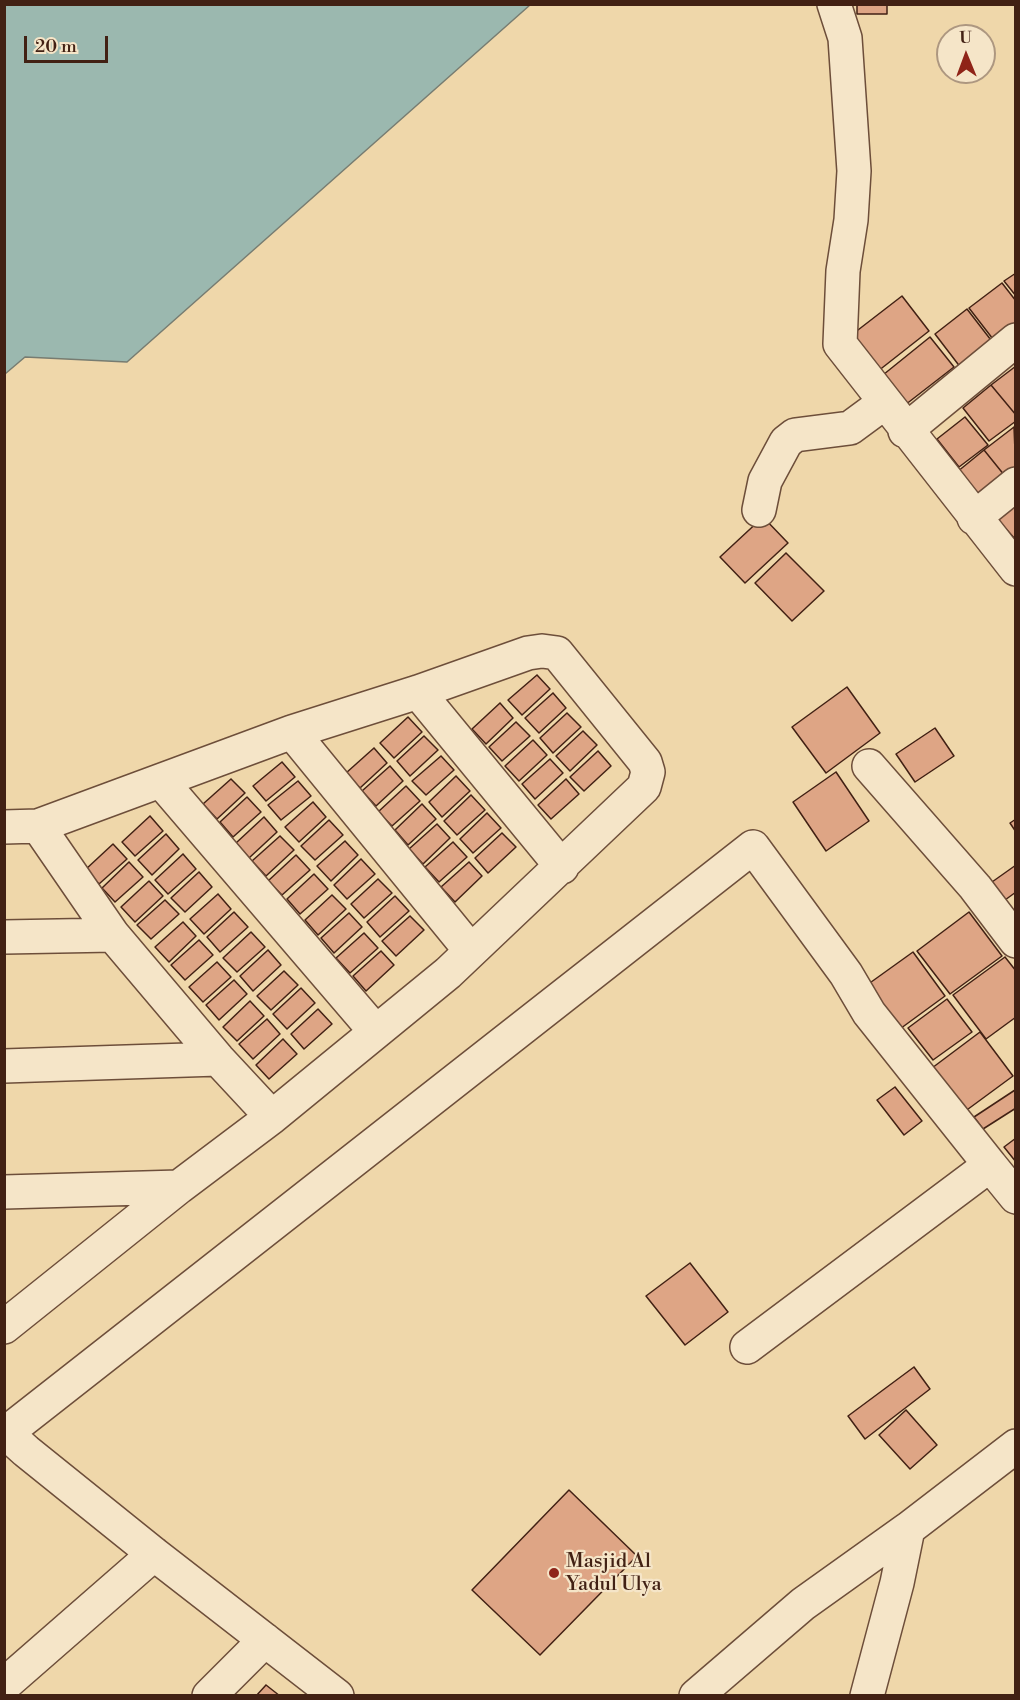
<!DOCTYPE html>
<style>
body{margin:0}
#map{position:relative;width:1020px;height:1700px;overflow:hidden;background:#efd7aa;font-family:"Libre Bodoni",serif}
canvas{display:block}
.frame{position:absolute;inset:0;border:6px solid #422114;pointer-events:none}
.north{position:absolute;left:936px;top:24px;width:60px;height:60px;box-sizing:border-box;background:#f5e5c8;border:2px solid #ad9780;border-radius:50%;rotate:359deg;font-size:16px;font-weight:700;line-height:24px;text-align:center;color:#422114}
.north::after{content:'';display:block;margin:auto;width:21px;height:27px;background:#8f2418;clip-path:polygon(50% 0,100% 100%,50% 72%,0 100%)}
.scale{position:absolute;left:24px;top:36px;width:84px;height:27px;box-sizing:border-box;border:3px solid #422114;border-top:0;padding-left:8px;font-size:18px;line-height:21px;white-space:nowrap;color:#422114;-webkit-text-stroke:4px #f5e5c8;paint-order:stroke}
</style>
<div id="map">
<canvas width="1020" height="1700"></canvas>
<div class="frame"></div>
<div class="north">U</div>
<div class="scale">20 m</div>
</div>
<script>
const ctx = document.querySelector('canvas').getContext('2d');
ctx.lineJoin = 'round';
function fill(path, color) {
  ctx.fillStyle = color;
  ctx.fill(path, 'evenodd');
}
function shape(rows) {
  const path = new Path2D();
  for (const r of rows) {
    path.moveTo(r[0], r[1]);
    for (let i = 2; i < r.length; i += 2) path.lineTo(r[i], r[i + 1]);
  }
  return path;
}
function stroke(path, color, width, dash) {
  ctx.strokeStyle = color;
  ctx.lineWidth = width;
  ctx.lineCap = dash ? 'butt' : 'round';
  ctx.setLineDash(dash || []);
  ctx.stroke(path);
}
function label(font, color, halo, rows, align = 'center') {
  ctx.font = font + ' "Libre Bodoni",serif';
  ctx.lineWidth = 4.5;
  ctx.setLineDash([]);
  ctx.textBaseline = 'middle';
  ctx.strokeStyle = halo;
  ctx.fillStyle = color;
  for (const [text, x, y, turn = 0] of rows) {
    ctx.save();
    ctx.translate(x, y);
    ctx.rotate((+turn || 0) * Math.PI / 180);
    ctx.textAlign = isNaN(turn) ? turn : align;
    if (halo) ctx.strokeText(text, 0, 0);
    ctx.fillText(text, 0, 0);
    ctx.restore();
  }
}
const water = shape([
 [5,4,530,4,530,5,127,362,25,357,5,374,5,4]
]);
fill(water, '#9bb8af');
stroke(water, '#777c71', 1.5);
const building = shape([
 [857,4,887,4,887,14,857,14,857,4],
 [1016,273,1016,296,1004,281,1016,273],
 [1002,283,1016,301,1016,328,996,343,969,308,1002,283],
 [902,296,929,331,873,375,845,340,902,296],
 [967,309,994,344,961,368,935,334,967,309],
 [930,337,954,367,896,412,873,383,930,337],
 [1016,366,1016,415,991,385,1016,366],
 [991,385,1016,415,1016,421,989,441,963,408,991,385],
 [965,417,988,445,959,467,937,439,965,417],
 [1014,427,1016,476,1009,481,984,450,1014,427],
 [984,450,1009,481,982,503,957,472,984,450],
 [1016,504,1016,540,998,520,1016,504],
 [763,517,788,543,745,583,720,557,763,517],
 [786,553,824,591,792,621,755,583,786,553],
 [537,675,550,689,522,715,508,700,537,675],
 [847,687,880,733,826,773,792,727,847,687],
 [553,693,566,708,539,733,525,718,553,693],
 [500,703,513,718,486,744,472,729,500,703],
 [567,713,581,727,553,753,540,738,567,713],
 [408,717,422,732,394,758,380,743,408,717],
 [516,722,530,736,502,761,489,747,516,722],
 [935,728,954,756,915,782,896,754,935,728],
 [583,731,597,745,570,771,556,756,583,731],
 [424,736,438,750,410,776,397,761,424,736],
 [533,740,547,755,519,781,505,766,533,740],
 [374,748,387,763,360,788,346,773,374,748],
 [598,751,611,766,584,791,570,777,598,751],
 [441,756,454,770,426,795,412,781,441,756],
 [550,759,563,773,535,799,522,784,550,759],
 [282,762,295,777,266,801,253,786,282,762],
 [390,766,403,781,376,806,362,791,390,766],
 [836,772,869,821,826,851,793,802,836,772],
 [456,776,470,791,442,817,429,802,456,776],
 [231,779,245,793,217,819,203,804,231,779],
 [566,779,579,794,551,819,538,805,566,779],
 [298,781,311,796,281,820,268,805,298,781],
 [406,786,420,801,392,826,378,812,406,786],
 [471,795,485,810,457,835,444,821,471,795],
 [247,797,261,812,233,837,220,822,247,797],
 [313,802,326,817,299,842,285,827,313,802],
 [422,804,436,819,408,845,395,830,422,804],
 [487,813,501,828,473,853,460,839,487,813],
 [150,816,163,831,135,856,122,842,150,816],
 [264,817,277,832,249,858,236,843,264,817],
 [1016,819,1016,832,1010,823,1016,819],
 [329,820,343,835,315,860,301,846,329,820],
 [437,824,450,838,423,864,409,849,437,824],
 [502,833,516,847,488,873,475,858,502,833],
 [166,834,179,849,152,875,138,860,166,834],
 [280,836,294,850,266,876,252,861,280,836],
 [345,841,358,855,331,881,317,866,345,841],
 [453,842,467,857,439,882,425,867,453,842],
 [113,844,127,859,99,884,85,870,113,844],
 [183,854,196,869,168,894,155,880,183,854],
 [296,855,310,870,282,895,268,881,296,855],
 [361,859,375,874,347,899,334,885,361,859],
 [129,862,143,877,115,902,102,888,129,862],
 [469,862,482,876,455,902,441,887,469,862],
 [1016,865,1016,892,1005,900,992,882,1016,865],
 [199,872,212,887,185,912,171,898,199,872],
 [314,874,328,889,300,914,287,899,314,874],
 [378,879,392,893,364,918,351,904,378,879],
 [149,881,163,896,135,922,121,907,149,881],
 [218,894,231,909,204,934,190,919,218,894],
 [332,895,346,909,318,935,305,920,332,895],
 [395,896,409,911,380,937,367,922,395,896],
 [165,900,179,914,151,939,137,925,165,900],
 [234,912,248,927,220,952,207,937,234,912],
 [969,912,1002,956,950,994,917,951,969,912],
 [349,913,362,927,334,953,321,938,349,913],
 [410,916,424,930,396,956,382,941,410,916],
 [183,922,196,936,169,962,155,947,183,922],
 [251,932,265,947,237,972,223,958,251,932],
 [364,933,378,948,350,973,336,958,364,933],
 [199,940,213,955,185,980,171,965,199,940],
 [268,950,281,965,253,991,240,976,268,950],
 [381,951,394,965,366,991,353,976,381,951],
 [913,952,945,996,893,1034,860,990,913,952],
 [1005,957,1016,971,1016,1017,986,1039,953,995,1005,957],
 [217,962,231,977,203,1002,189,987,217,962],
 [284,971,298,985,271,1010,257,996,284,971],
 [234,980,247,994,219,1020,206,1005,234,980],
 [301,988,315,1003,287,1029,273,1014,301,988],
 [947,999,972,1032,933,1060,908,1028,947,999],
 [250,1001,264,1016,237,1041,223,1027,250,1001],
 [318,1009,332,1024,304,1049,291,1034,318,1009],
 [267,1019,280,1034,253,1059,239,1044,267,1019],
 [980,1032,1013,1076,960,1115,928,1071,980,1032],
 [283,1039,297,1054,269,1079,256,1065,283,1039],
 [895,1087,922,1121,904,1135,877,1100,895,1087],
 [1015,1090,1016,1108,983,1129,974,1117,1015,1090],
 [1016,1138,1016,1162,1004,1147,1016,1138],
 [690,1263,728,1312,685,1345,646,1296,690,1263],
 [914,1367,930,1389,865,1439,848,1416,914,1367],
 [906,1410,937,1445,910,1469,879,1435,906,1410],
 [569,1490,637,1556,540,1655,472,1590,569,1490],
 [266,1685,280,1696,256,1696,266,1685]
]);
fill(building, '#dea585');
stroke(building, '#422114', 1.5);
const minor = shape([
 [834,4,845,38,854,171,851,220,843,271,840,344,1016,569],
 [905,431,1016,340],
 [759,510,765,481,786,442,795,435,850,428,884,403],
 [974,518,1016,484],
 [418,692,562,867],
 [292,732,471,951],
 [869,766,975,887,1016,941],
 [161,781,376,1032],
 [4,827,38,826,113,935,218,1059,272,1117],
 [4,937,113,935],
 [4,1066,218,1059],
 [4,1192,179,1187],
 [4,1327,179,1187,272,1117,448,973,644,787,648,772,645,762,557,653,542,651,528,653,418,692,292,732,38,826],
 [747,1347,990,1165,1016,1197],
 [4,1431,26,1451,154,1554,337,1696],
 [6,1433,753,847,846,974,869,1013,990,1165],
 [4,1685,154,1554],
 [209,1696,265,1640],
 [696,1696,803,1604,908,1529],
 [867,1696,897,1583,908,1529,1016,1446]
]);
stroke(minor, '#6d4e3a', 36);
stroke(minor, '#f5e5c8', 33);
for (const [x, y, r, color] of [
 [554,1573,6,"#8f2418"]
]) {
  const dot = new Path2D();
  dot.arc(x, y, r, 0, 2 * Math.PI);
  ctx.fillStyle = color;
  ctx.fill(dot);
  stroke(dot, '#f5e5c8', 2);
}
label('20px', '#422114', '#f5e5c8', [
 ["Masjid Al",566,1562],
 ["Yadul Ulya",566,1585]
], 'left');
</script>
